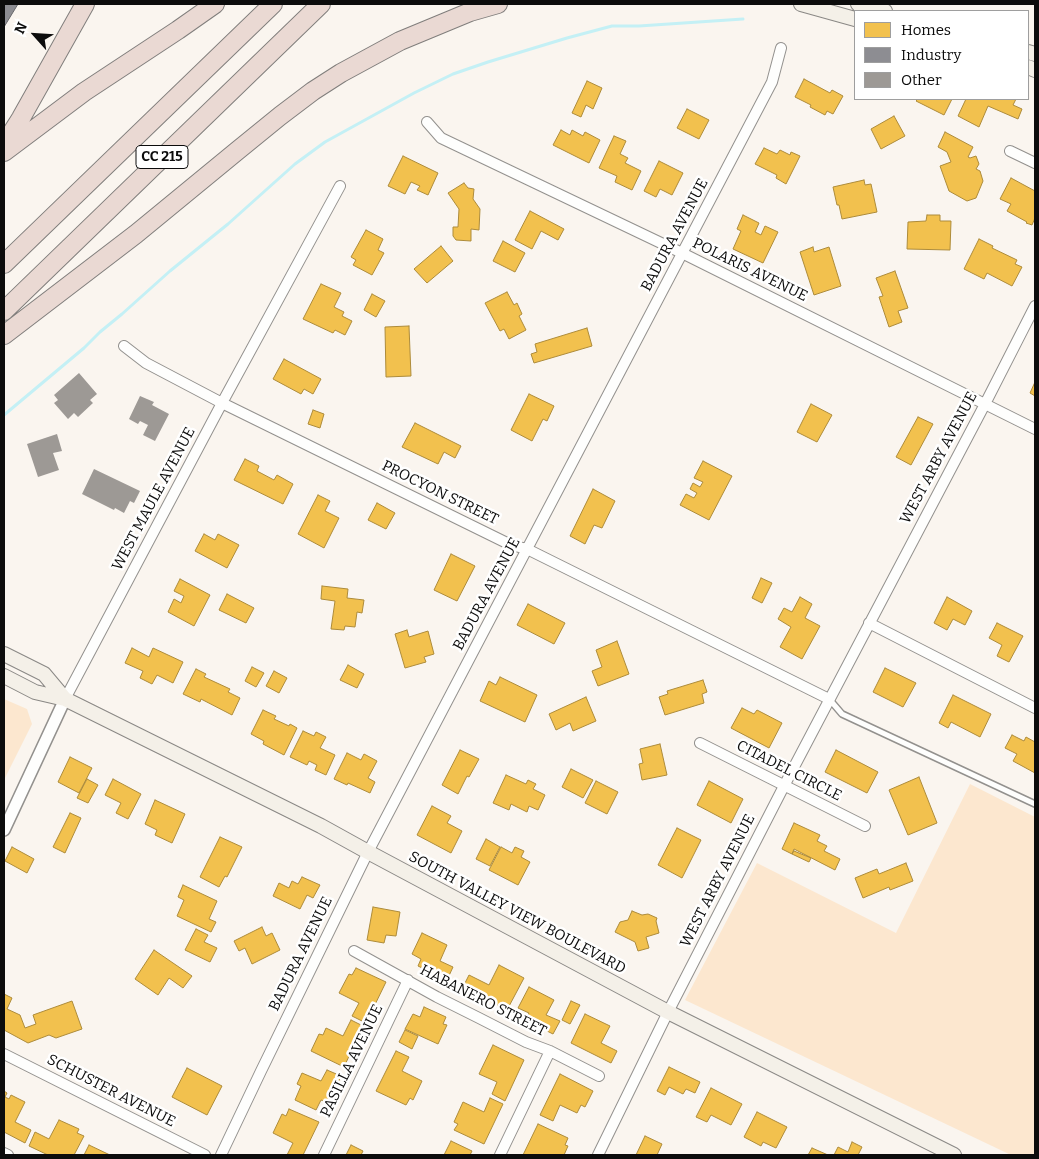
<!DOCTYPE html>
<style>
body{margin:0}
#map{position:relative;width:1039px;height:1159px;overflow:hidden;background:#faf5ef;font-family:Bitter,serif}
canvas{display:block}
.frame{position:absolute;inset:0;border:5px solid #0c0c0c;pointer-events:none}
.legend{position:absolute;left:854px;top:10px;width:175px;height:90px;box-sizing:border-box;background:#fff;border:1px solid #9e9e9e;margin:0;padding:6px 9px;list-style:none;font-size:15px;color:#0c0c0c}
.legend li{display:flex;align-items:center;gap:10px;height:25px}
.legend b{width:25px;border:1px solid #9e9e9e}
.north{position:absolute;left:10px;top:10px;width:50px;height:50px;-webkit-text-stroke:4px #fff;paint-order:stroke;rotate:296deg;font-size:14px;font-weight:700;line-height:20px;text-align:center;color:#0c0c0c}
.north::after{content:'';display:block;margin:auto;width:18px;height:22px;background:#0c0c0c;clip-path:polygon(50% 0,100% 100%,50% 72%,0 100%)}
</style>
<div id="map">
<canvas width="1039" height="1159"></canvas>
<div class="frame"></div>
<ul class="legend">
<li><b style="height:14px;background:#f2c14e"></b>Homes</li>
<li><b style="height:14px;background:#8d8d92"></b>Industry</li>
<li><b style="height:14px;background:#9d9995"></b>Other</li>
</ul>
<div class="north">N</div>
</div>
<script>
const ctx = document.querySelector('canvas').getContext('2d');
ctx.lineJoin = 'round';
function fill(path, color) {
  ctx.fillStyle = color;
  ctx.fill(path, 'evenodd');
}
function shape(rows) {
  const path = new Path2D();
  for (const r of rows) {
    path.moveTo(r[0], r[1]);
    for (let i = 2; i < r.length; i += 2) path.lineTo(r[i], r[i + 1]);
  }
  return path;
}
function stroke(path, color, width, dash) {
  ctx.strokeStyle = color;
  ctx.lineWidth = width;
  ctx.lineCap = dash ? 'butt' : 'round';
  ctx.setLineDash(dash || []);
  ctx.stroke(path);
}
function label(font, color, halo, rows, align = 'center') {
  ctx.font = font + ' Bitter,serif';
  ctx.lineWidth = 5;
  ctx.setLineDash([]);
  ctx.textBaseline = 'middle';
  ctx.strokeStyle = halo;
  ctx.fillStyle = color;
  for (const [text, x, y, turn = 0] of rows) {
    ctx.save();
    ctx.translate(x, y);
    ctx.rotate((+turn || 0) * Math.PI / 180);
    ctx.textAlign = isNaN(turn) ? turn : align;
    if (halo) ctx.strokeText(text, 0, 0);
    ctx.fillText(text, 0, 0);
    ctx.restore();
  }
}
fill(shape([
 [4,699,27,709,32,724,4,780],
 [970,784,1035,817,1035,1155,1011,1155,685,1000,757,863,896,933]
]), '#fce7cf');
const homes = shape([
 [804,79,830,93,832,90,843,96,833,114,827,111,825,115,810,107,811,105,795,97,804,79],
 [587,81,602,88,593,109,586,105,581,117,572,113,587,81],
 [918,99,952,99,944,115,916,101,918,99],
 [966,99,1016,99,1013,105,1022,109,1018,119,988,106,979,127,958,116,966,99],
 [687,109,709,120,699,139,677,128,687,109],
 [894,116,905,136,881,149,871,129,894,116],
 [561,130,570,135,572,130,583,136,585,132,600,140,589,163,553,145,561,130],
 [945,132,973,147,968,157,970,158,976,156,979,164,976,169,980,171,983,181,976,198,967,201,949,191,940,166,951,162,947,152,938,147,945,132],
 [614,136,626,141,620,154,628,158,625,163,641,171,632,190,615,182,617,176,599,168,614,136],
 [764,148,777,154,780,150,790,155,791,152,800,156,786,184,776,178,777,175,755,164,764,148],
 [403,156,438,173,428,195,417,190,420,186,411,182,405,194,388,186,403,156],
 [659,161,683,173,672,195,660,189,656,197,644,191,659,161],
 [1011,178,1035,191,1035,218,1032,225,1026,223,1027,222,1007,211,1011,204,1000,199,1011,178],
 [864,180,865,185,871,184,877,212,842,219,839,205,837,205,833,187,864,180],
 [464,183,468,188,474,189,473,199,480,209,479,230,471,229,471,241,456,240,453,236,453,227,458,227,459,209,448,193,464,183],
 [530,211,564,229,558,240,541,231,532,249,515,240,530,211],
 [743,215,759,223,755,232,761,235,765,226,778,232,763,263,733,249,741,231,737,229,743,215],
 [927,215,940,215,940,221,951,221,950,250,907,249,908,222,926,221,927,215],
 [366,230,383,239,378,250,384,253,372,275,353,265,356,260,351,257,366,230],
 [979,239,993,246,992,248,1017,260,1015,264,1022,267,1012,286,987,273,984,279,964,269,979,239],
 [503,241,525,253,515,272,493,261,503,241],
 [441,246,453,261,427,283,414,269,441,246],
 [813,247,814,252,829,247,841,286,814,295,800,252,813,247],
 [895,271,908,308,898,311,902,322,889,327,879,297,883,296,876,278,895,271],
 [321,284,341,293,334,307,344,312,342,316,352,321,345,335,335,330,333,333,303,319,321,284],
 [507,292,514,305,517,303,522,314,519,316,526,330,509,339,504,329,500,331,485,303,507,292],
 [372,294,385,301,376,317,364,310,372,294],
 [409,326,411,376,386,377,385,327,409,326],
 [587,328,592,346,534,363,531,354,537,352,535,344,587,328],
 [284,359,321,379,313,394,304,389,301,394,273,379,284,359],
 [1035,382,1035,396,1030,393,1035,382],
 [529,394,554,406,547,421,543,419,532,441,511,430,529,394],
 [811,404,832,415,817,442,797,432,811,404],
 [313,410,324,414,320,428,308,424,313,410],
 [918,417,933,424,911,465,896,457,918,417],
 [415,423,461,446,455,458,444,452,438,464,402,447,415,423],
 [245,459,259,466,257,471,274,480,277,475,293,484,283,504,234,480,245,459],
 [703,461,732,476,709,520,680,505,686,494,694,498,697,493,690,489,693,483,700,487,703,482,694,478,703,461],
 [593,489,615,501,602,528,594,525,585,544,570,536,593,489],
 [318,495,330,501,325,511,339,518,324,548,298,534,318,495],
 [377,503,395,513,386,529,368,520,377,503],
 [204,534,215,540,218,534,239,545,227,568,195,551,204,534],
 [451,554,475,566,457,601,434,590,451,554],
 [761,578,772,583,762,603,752,598,761,578],
 [180,579,210,595,194,626,168,612,174,599,181,603,184,596,174,591,180,579],
 [322,586,348,589,347,598,364,600,362,613,357,612,355,627,345,626,344,630,331,629,335,601,321,599,322,586],
 [227,594,254,608,246,623,219,610,227,594],
 [800,597,812,604,805,618,820,626,802,659,780,647,791,627,778,619,784,608,792,612,800,597],
 [947,597,972,611,965,625,953,619,947,630,934,623,947,597],
 [528,604,565,623,554,644,517,625,528,604],
 [997,623,1023,636,1009,662,997,656,1002,645,989,638,997,623],
 [407,630,409,637,428,631,434,654,424,657,426,662,405,668,395,634,407,630],
 [617,641,629,674,598,686,592,671,602,667,596,650,617,641],
 [132,648,149,657,153,648,183,662,173,683,157,675,152,684,140,678,143,671,125,663,132,648],
 [348,665,364,674,357,688,340,680,348,665],
 [252,667,264,673,256,687,245,681,252,667],
 [885,668,916,683,903,707,873,692,885,668],
 [196,669,206,674,204,677,230,689,228,692,240,698,232,715,201,699,200,702,183,694,196,669],
 [274,671,287,678,279,693,266,686,274,671],
 [500,677,537,695,525,722,480,701,489,681,496,685,500,677],
 [703,680,707,692,702,694,704,703,665,715,659,697,668,694,667,691,703,680],
 [953,695,991,714,980,737,951,722,948,728,939,723,953,695],
 [586,697,596,721,573,731,570,723,556,730,549,714,586,697],
 [742,708,754,714,757,710,782,723,769,748,731,728,742,708],
 [263,710,276,716,274,719,289,726,290,724,297,728,284,755,263,744,264,741,251,734,263,710],
 [303,731,314,736,316,732,326,737,320,748,335,755,326,775,315,770,317,765,309,761,307,765,290,757,303,731],
 [1012,735,1024,741,1026,737,1035,742,1035,773,1013,761,1017,754,1005,748,1012,735],
 [660,744,667,775,642,780,639,764,643,763,640,749,660,744],
 [460,750,479,759,469,777,467,776,458,794,442,785,460,750],
 [836,750,878,772,867,793,825,772,836,750],
 [347,753,361,760,364,754,377,761,368,778,375,782,370,793,348,783,347,785,334,779,347,753],
 [70,757,92,768,79,793,58,782,70,757],
 [571,769,593,780,583,798,562,787,571,769],
 [506,775,526,784,528,780,536,784,533,789,545,795,538,810,529,806,527,812,511,804,509,810,493,803,506,775],
 [919,777,937,823,908,835,889,790,919,777],
 [87,779,98,785,88,803,77,798,87,779],
 [113,779,141,794,128,819,116,813,121,803,105,795,113,779],
 [596,781,618,792,607,814,585,803,596,781],
 [709,781,743,799,731,823,697,805,709,781],
 [155,800,185,814,172,843,155,835,157,830,145,824,155,800],
 [432,806,451,816,447,823,462,831,451,853,417,835,432,806],
 [70,813,81,818,65,853,53,847,70,813],
 [794,823,820,835,817,841,827,846,824,851,840,859,835,870,794,849,792,854,782,849,794,823],
 [677,828,701,840,682,878,658,865,677,828],
 [220,837,242,847,227,877,225,876,219,887,200,877,220,837],
 [486,839,500,847,490,866,476,859,486,839],
 [12,847,34,859,27,873,5,861,12,847],
 [501,847,512,853,515,847,524,851,521,857,530,862,518,885,489,870,501,847],
 [794,851,811,858,809,862,792,854,794,851],
 [906,863,913,881,890,890,889,887,863,898,855,878,877,869,879,874,906,863],
 [302,877,320,885,313,898,307,895,300,909,273,896,279,883,289,888,292,881,298,884,302,877],
 [183,885,217,901,209,919,216,922,211,932,177,916,184,900,178,897,183,885],
 [373,907,400,912,396,936,386,935,384,943,367,940,373,907],
 [632,911,642,915,648,914,657,918,656,921,659,933,646,937,649,948,638,951,635,942,615,932,620,922,628,920,632,911],
 [262,927,266,936,272,933,280,950,252,964,245,948,239,951,234,941,262,927],
 [196,929,208,935,204,942,217,948,210,962,185,950,196,929],
 [422,933,447,945,440,961,453,967,447,980,418,966,421,959,412,954,422,933],
 [154,950,192,976,183,988,169,978,158,995,135,979,154,950],
 [499,965,524,978,507,1010,463,987,469,975,489,985,499,965],
 [356,968,386,982,366,1023,352,1016,359,1003,339,993,349,974,352,975,356,968],
 [529,987,554,1000,546,1015,560,1021,553,1034,525,1020,529,1013,518,1008,529,987],
 [4,994,12,998,7,1009,20,1015,25,1028,36,1024,33,1015,72,1001,82,1029,56,1038,49,1035,28,1043,4,1030,4,994],
 [571,1001,580,1005,570,1024,562,1020,571,1001],
 [424,1007,446,1017,443,1024,447,1025,438,1044,405,1029,413,1014,420,1017,424,1007],
 [585,1014,610,1026,601,1043,617,1051,611,1063,571,1043,585,1014],
 [351,1020,363,1026,344,1067,311,1051,319,1034,323,1035,326,1028,343,1036,351,1020],
 [405,1030,418,1036,412,1049,399,1042,405,1030],
 [493,1045,524,1060,505,1101,492,1094,497,1082,479,1074,493,1045],
 [396,1051,409,1057,402,1071,422,1081,413,1100,410,1098,406,1105,376,1091,396,1051],
 [669,1067,700,1082,695,1093,686,1089,683,1094,669,1087,665,1095,657,1091,669,1067],
 [187,1068,222,1086,207,1115,172,1097,187,1068],
 [327,1070,341,1076,329,1103,321,1100,316,1110,295,1100,301,1086,297,1084,302,1073,321,1081,327,1070],
 [560,1074,593,1091,585,1107,581,1105,577,1113,560,1105,553,1121,540,1115,560,1074],
 [711,1088,742,1104,731,1125,711,1115,707,1122,696,1117,711,1088],
 [4,1091,7,1093,5,1097,9,1099,11,1095,25,1102,15,1122,31,1130,25,1143,4,1132,4,1091],
 [490,1098,503,1104,484,1144,454,1130,458,1124,454,1122,463,1102,484,1112,490,1098],
 [289,1109,319,1122,303,1155,287,1155,293,1143,273,1133,282,1114,286,1116,289,1109],
 [757,1112,787,1127,776,1148,763,1142,761,1146,744,1137,757,1112],
 [59,1120,79,1129,77,1133,84,1136,74,1155,48,1155,29,1146,35,1132,49,1139,59,1120],
 [538,1124,568,1138,565,1145,568,1146,564,1155,523,1155,538,1124],
 [645,1136,662,1144,657,1155,636,1155,645,1136],
 [451,1141,472,1151,470,1155,444,1155,451,1141],
 [852,1142,862,1147,858,1155,834,1155,838,1147,848,1152,852,1142],
 [89,1145,110,1155,84,1155,89,1145],
 [351,1145,363,1151,361,1155,346,1155,351,1145],
 [812,1148,828,1155,808,1155,812,1148]
]);
fill(homes, '#f2c14e');
stroke(homes, '#ad8b3a', 1);
const industry = shape([
 [4,4,18,4,4,27,4,4]
]);
fill(industry, '#8d8d92');
stroke(industry, '#66666a', 1);
stroke(shape([
 [4,415,84,348,100,332,122,314,170,271,228,224,295,164,325,142,414,93,453,74,488,62,567,38,612,26,639,26,743,19]
]), '#c4f0f5', 3);
fill(shape([
 [79,373,97,394,90,400,93,403,78,417,74,413,68,419,54,403,58,400,54,395],
 [140,396,154,402,152,405,169,414,155,441,143,435,148,425,140,421,138,424,129,419],
 [57,434,62,451,53,453,59,470,38,477,27,444],
 [94,469,140,491,134,503,130,501,124,513,115,508,114,510,82,494]
]), '#9d9995');
const service = shape([
 [830,700,842,714,1035,804]
]);
const minor = shape([
 [427,122,441,138,682,253,1035,429],
 [1010,151,1035,163],
 [124,346,146,363,222,403,511,545,527,549,829,699],
 [869,623,1035,708],
 [65,699,222,403,340,186],
 [700,743,865,826],
 [354,951,437,997,479,1018,526,1042,550,1051,599,1076],
 [4,1054,205,1155],
 [4,1153,8,1155],
 [221,1155,261,1071,368,852,772,82,781,48],
 [324,1155,408,980],
 [500,1155,550,1051],
 [598,1155,668,1012,784,786,985,404,1035,306]
]);
const tertiary = shape([
 [4,830,65,699]
]);
const secondary = shape([
 [801,4,855,19],
 [858,4,885,11],
 [1028,52,1035,54],
 [1028,67,1035,70],
 [4,654,44,674,65,699],
 [4,676,35,692,65,699,321,826,368,852,668,1012,954,1155]
]);
const motorway = shape([
 [4,145,21,118,85,4],
 [4,152,84,92,178,30,215,4],
 [4,264,273,4],
 [4,311,321,4],
 [4,335,136,234,237,151,280,116,313,91,341,73,400,41,470,12,498,4]
]);
stroke(service, '#93918e', 8);
stroke(minor, '#93918e', 12);
stroke(tertiary, '#93918e', 14);
stroke(secondary, '#8a8885', 16);
stroke(motorway, '#807e7c', 20);
stroke(service, '#fefefd', 5);
stroke(minor, '#fefefd', 10);
stroke(tertiary, '#fefefd', 11);
stroke(secondary, '#f4f0e8', 14);
stroke(motorway, '#ead9d3', 18);
for (const [x, y, w] of [
 [162,157,52]
]) {
  const box = new Path2D();
  box.roundRect(x - w / 2, y - 11.5, w, 23, 4);
  ctx.fillStyle = '#fff';
  ctx.fill(box);
  stroke(box, '#0c0c0c', 1);
}
label('bold 14px', '#0c0c0c', null, [
 ["CC 215",162,157]
]);
label('15px', '#0c0c0c', '#fff', [
 ["BADURA AVENUE",675,235,-62],
 ["POLARIS AVENUE",750,270,26],
 ["WEST ARBY AVENUE",939,458,-62],
 ["PROCYON STREET",440,493,26],
 ["WEST MAULE AVENUE",154,499,-62],
 ["BADURA AVENUE",487,594,-62],
 ["CITADEL CIRCLE",789,771,27],
 ["WEST ARBY AVENUE",718,881,-63],
 ["SOUTH VALLEY VIEW BOULEVARD",517,913,28],
 ["BADURA AVENUE",301,954,-64],
 ["HABANERO STREET",483,1001,27],
 ["PASILLA AVENUE",352,1061,-64],
 ["SCHUSTER AVENUE",111,1091,27]
]);
</script>
